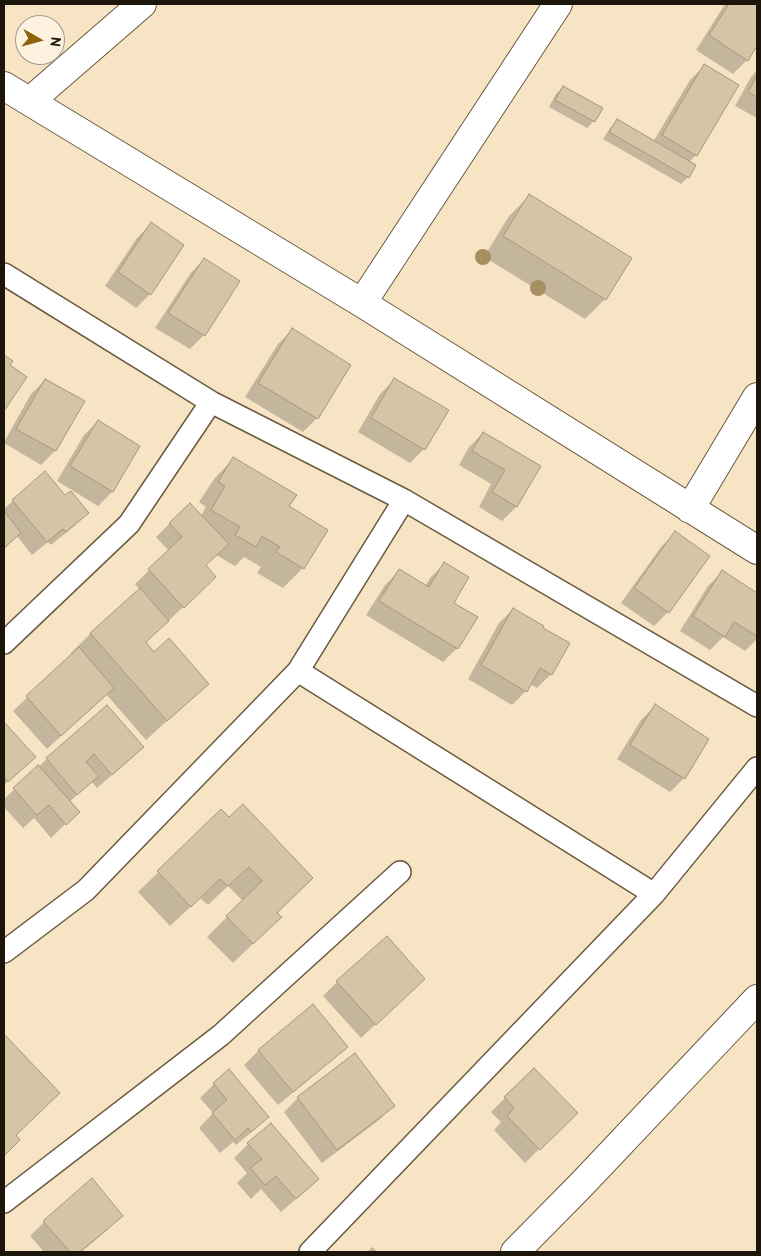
<!DOCTYPE html>
<style>
body{margin:0}
#map{position:relative;width:761px;height:1256px;overflow:hidden;background:#f6e4c5;font-family:Overpass,sans-serif}
canvas{display:block}
.frame{position:absolute;inset:0;border:5px solid #1c150a;pointer-events:none}
.north{position:absolute;left:15px;top:15px;width:50px;height:50px;box-sizing:border-box;background:#fdf2e0;border:1px solid #a39a8a;border-radius:50%;rotate:97deg;font-size:14px;font-weight:700;line-height:20px;text-align:center;color:#1c150a}
.north::after{content:'';display:block;margin:auto;width:18px;height:22px;background:#8d6408;clip-path:polygon(50% 0,100% 100%,50% 72%,0 100%)}
</style>
<div id="map">
<canvas width="761" height="1256"></canvas>
<div class="frame"></div>
<div class="north">N</div>
</div>
<script>
const ctx = document.querySelector('canvas').getContext('2d');
ctx.lineJoin = 'round';
function fill(path, color) {
  ctx.fillStyle = color;
  ctx.fill(path, 'evenodd');
}
function shape(rows) {
  const path = new Path2D();
  for (const r of rows) {
    path.moveTo(r[0], r[1]);
    for (let i = 2; i < r.length; i += 2) path.lineTo(r[i], r[i + 1]);
  }
  return path;
}
function stroke(path, color, width, dash) {
  ctx.strokeStyle = color;
  ctx.lineWidth = width;
  ctx.lineCap = dash ? 'butt' : 'round';
  ctx.setLineDash(dash || []);
  ctx.stroke(path);
}
fill(shape([
 [725,4,757,4,757,44,747,60,733,74,696,50],
 [704,66,737,86,696,155,689,162,688,177,681,184,603,139,610,128,617,121,653,142,690,80],
 [757,70,757,118,735,106,751,77],
 [563,87,594,121,587,128,549,107,556,94],
 [529,196,630,258,605,299,585,319,484,257,509,216],
 [151,224,150,294,136,308,105,286,137,238],
 [204,259,238,282,204,335,190,349,155,328,190,274],
 [292,330,350,365,317,418,303,432,245,397,278,344],
 [4,357,11,362,9,366,26,377,4,409],
 [45,380,83,402,55,451,41,465,4,443,4,442,31,394],
 [394,380,447,411,424,449,410,463,358,432,380,394],
 [98,421,139,447,112,492,98,506,57,481,84,435],
 [483,433,540,466,516,507,502,521,479,507,491,484,459,465,469,447],
 [233,459,287,507,303,568,283,588,257,573,261,567,244,557,235,566,216,555,204,566,200,591,145,643,154,654,207,684,187,703,146,740,106,694,47,749,13,711,72,655,71,653,90,634,140,590,135,584,169,551,156,537,170,523,201,516,206,507,199,502,214,479],
 [65,497,87,513,73,527,51,545,48,542,32,555,17,536,4,549,4,509,13,501],
 [675,533,708,556,668,612,654,626,621,603,661,547],
 [445,563,457,648,443,662,366,615,385,585,399,571,425,586,431,577],
 [722,572,757,594,757,639,745,651,723,637,710,650,680,631,708,586],
 [513,609,551,674,537,688,530,684,526,691,512,705,468,679,499,623],
 [655,706,684,778,670,792,617,759,641,720],
 [107,707,142,747,128,761,97,788,92,782,69,802,78,812,51,838,34,818,23,828,4,807,4,799,47,759],
 [4,724,34,757,4,785],
 [242,806,276,913,260,937,233,963,207,937,243,901,228,886,208,905,200,898,170,926,138,892,221,811,229,819],
 [337,982,410,992,361,1038,323,996],
 [313,1006,346,1046,332,1060,278,1105,244,1065,258,1051],
 [4,1036,58,1093,15,1136,18,1140,4,1155],
 [534,1069,576,1113,525,1163,494,1130,501,1122,491,1112],
 [214,1084,267,1117,253,1131,236,1145,233,1142,220,1153,199,1128,213,1113,200,1098],
 [298,1098,393,1106,379,1120,322,1163,284,1112],
 [248,1144,303,1193,281,1212,261,1189,251,1199,237,1183,247,1173,234,1158],
 [121,1216,107,1230,81,1252,44,1252,30,1236,44,1222],
 [372,1247,378,1252,367,1252]
]), '#0003');
const building = shape([
 [729,4,757,4,757,46,748,61,709,35,729,4],
 [704,64,739,85,697,156,662,135,704,64],
 [757,75,757,97,748,92,757,75],
 [563,86,603,108,595,122,555,100,563,86],
 [617,119,696,165,689,178,609,132,617,119],
 [529,194,632,258,606,300,503,236,529,194],
 [151,222,184,245,151,295,118,272,151,222],
 [204,258,240,281,205,336,168,313,204,258],
 [292,328,351,365,318,419,258,383,292,328],
 [4,355,13,361,10,365,27,377,4,411,4,355],
 [394,378,449,410,425,450,371,418,394,378],
 [45,379,85,401,56,451,16,429,45,379],
 [98,420,140,446,113,492,70,466,98,420],
 [483,432,541,466,517,507,492,492,505,470,472,451,483,432],
 [233,457,297,495,289,506,328,530,304,569,276,552,280,547,262,536,256,547,235,535,240,527,211,510,225,486,218,482,233,457],
 [45,471,65,495,71,491,89,513,66,532,63,529,47,542,12,500,45,471],
 [190,503,229,544,206,565,216,577,184,608,148,569,182,537,169,523,190,503],
 [4,511,21,533,4,548,4,511],
 [675,531,710,556,669,613,634,588,675,531],
 [444,562,469,577,454,603,478,617,458,649,379,601,399,569,429,587,444,562],
 [722,570,757,593,757,636,734,622,725,637,693,616,722,570],
 [140,588,169,621,146,642,154,652,169,638,209,684,167,721,90,633,140,588],
 [513,608,544,626,543,628,570,643,552,675,540,668,527,692,481,665,513,608],
 [79,647,114,688,61,736,26,696,79,647],
 [655,704,709,739,685,779,630,745,655,704],
 [107,705,144,747,112,775,94,754,86,762,99,776,77,795,46,758,107,705],
 [4,722,36,757,8,782,4,777,4,722],
 [38,765,80,812,66,825,49,805,37,815,13,788,38,765],
 [243,804,313,878,277,913,282,917,253,944,226,916,262,881,249,867,228,886,220,879,191,907,157,871,221,809,229,817,243,804],
 [387,936,425,979,376,1025,336,981,387,936],
 [313,1004,348,1047,293,1092,258,1050,313,1004],
 [4,1034,60,1093,16,1135,20,1140,4,1156,4,1034],
 [355,1053,395,1106,337,1150,297,1097,355,1053],
 [534,1068,578,1113,540,1150,507,1116,514,1108,504,1097,534,1068],
 [229,1069,269,1117,251,1132,248,1128,235,1140,212,1113,227,1100,213,1083,229,1069],
 [271,1123,319,1179,296,1199,276,1176,265,1185,250,1168,262,1159,247,1143,271,1123],
 [92,1178,123,1216,80,1252,70,1252,43,1221,92,1178]
]);
fill(building, '#d6c4a7');
stroke(building, '#a7967a', 1);
const service = shape([
 [4,274,211,402,404,500,757,706],
 [4,643,129,524,211,402],
 [298,671,654,894],
 [4,952,86,890,298,671,404,500],
 [4,1202,221,1035,400,872],
 [310,1252,654,894,757,768]
]);
const minor = shape([
 [4,86,362,303,757,550],
 [30,101,142,4],
 [362,303,558,4],
 [690,509,757,397],
 [515,1252,583,1183,757,999]
]);
stroke(service, '#6a5a3f', 24);
stroke(minor, '#6a5a3f', 30);
stroke(service, '#fff', 21);
stroke(minor, '#fff', 28);
ctx.fillStyle = '#a78f61';
for (const [x, y] of [
 [483,257],
 [538,288]
]) {
  ctx.beginPath();
  ctx.arc(x, y, 8, 0, 2 * Math.PI);
  ctx.fill();
}
</script>
